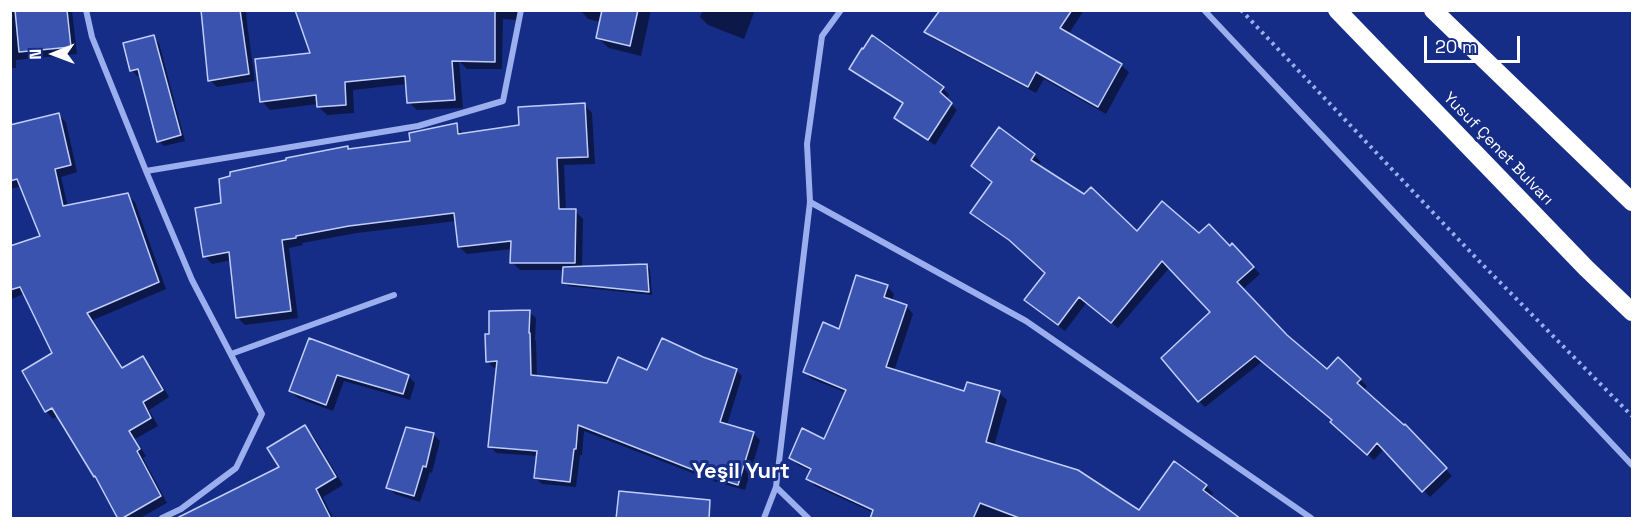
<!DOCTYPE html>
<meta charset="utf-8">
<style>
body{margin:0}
#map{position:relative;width:1643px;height:529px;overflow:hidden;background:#162d87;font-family:"Space Grotesk",sans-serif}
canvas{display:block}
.frame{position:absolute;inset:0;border:12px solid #fff;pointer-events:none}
.north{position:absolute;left:24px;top:24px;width:60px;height:60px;-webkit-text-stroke:4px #162d87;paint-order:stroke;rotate:269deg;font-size:16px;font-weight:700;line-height:24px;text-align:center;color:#fff}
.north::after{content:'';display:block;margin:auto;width:21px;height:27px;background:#fff;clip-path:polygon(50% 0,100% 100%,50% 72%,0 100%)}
.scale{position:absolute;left:1424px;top:36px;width:96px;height:27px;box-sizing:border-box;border:3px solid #fff;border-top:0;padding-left:8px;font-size:18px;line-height:21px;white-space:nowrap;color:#fff;-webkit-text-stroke:4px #162d87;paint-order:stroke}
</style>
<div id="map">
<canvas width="1643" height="529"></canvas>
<div class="frame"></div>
<div class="north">N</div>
<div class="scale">20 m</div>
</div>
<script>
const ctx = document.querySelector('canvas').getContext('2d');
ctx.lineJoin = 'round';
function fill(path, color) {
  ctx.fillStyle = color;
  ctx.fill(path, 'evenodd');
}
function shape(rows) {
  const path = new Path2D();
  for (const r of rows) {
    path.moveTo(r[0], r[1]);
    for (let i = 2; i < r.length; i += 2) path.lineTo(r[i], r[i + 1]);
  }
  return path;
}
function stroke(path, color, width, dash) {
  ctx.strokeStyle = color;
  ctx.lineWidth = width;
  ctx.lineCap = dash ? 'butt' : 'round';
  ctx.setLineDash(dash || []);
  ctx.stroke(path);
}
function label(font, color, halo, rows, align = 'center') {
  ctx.font = font + ' "Space Grotesk",sans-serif';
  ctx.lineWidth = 6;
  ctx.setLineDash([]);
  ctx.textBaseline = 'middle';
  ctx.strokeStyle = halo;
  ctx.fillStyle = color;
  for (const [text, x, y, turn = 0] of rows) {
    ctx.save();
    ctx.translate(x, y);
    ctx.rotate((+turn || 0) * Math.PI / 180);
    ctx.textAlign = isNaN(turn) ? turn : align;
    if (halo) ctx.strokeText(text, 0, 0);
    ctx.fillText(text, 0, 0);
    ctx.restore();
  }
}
fill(shape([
 [10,10,72,10,77,54,16,60,16,68,10,68],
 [202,10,246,10,247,23,255,81,217,87,210,80],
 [462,10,518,10,517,20,503,19,502,69,467,69,459,61,463,108,417,110,408,102,407,84,353,90,354,113,327,115,318,106,318,104,270,110,262,101,312,54],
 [580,10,651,10,641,56,609,48,598,38,601,22,588,19],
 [703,10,755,10,744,39,708,25,700,17],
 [942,10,1084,10,1068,35,1121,65,1129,72,1106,114,1044,79,1036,93,934,39,926,32],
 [153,37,159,43,185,141,164,146,159,141,141,75,137,76,132,70],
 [864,51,943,88,949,95,946,99,957,110,935,145,902,124,896,117,904,104,857,75,850,69],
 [584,105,592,113,595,164,564,165,566,211,575,211,583,219,582,268,647,266,650,270,652,295,568,286,564,282,564,270,520,270,512,262,512,249,467,254,459,247,456,221,357,233,302,243,303,245,289,248,298,318,245,325,238,318,232,260,212,264,205,256,223,204,348,147,350,150,412,142,456,125,464,135,520,126],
 [58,115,66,122,77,172,61,177,68,207,127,195,135,202,166,289,93,320,124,369,143,358,150,365,169,397,149,410,158,426,135,439,146,456,143,458,167,503,140,518,120,518,99,479,59,415,53,419,46,411,24,371,54,354,25,293,10,300,10,248,42,237,22,186,10,189,10,126],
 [1034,155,1041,162,1037,166,1137,233,1199,235,1230,248,1232,245,1260,274,1242,290,1287,337,1327,371,1338,359,1367,386,1363,391,1405,426,1452,476,1430,497,1384,449,1374,460,1339,429,1333,421,1263,361,1205,407,1199,401,1213,312,1170,267,1118,328,1087,302,1065,331,1033,307,1026,300,1047,273,1018,246,978,220,972,213],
 [887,286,894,294,892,302,906,306,913,314,894,371,965,393,999,393,1007,400,994,446,1138,511,1174,463,1206,486,1213,493,1210,497,1239,518,872,518,874,513,815,486,808,478,811,471,798,465,790,457,825,441,847,393,812,379,804,372,840,331],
 [529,312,536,318,535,340,536,341,537,377,608,384,648,372,702,359,736,370,742,376,727,425,753,433,760,440,745,490,716,482,584,431,582,455,580,455,576,487,542,484,535,477,538,456,496,453,490,446,497,368,494,368,487,361,491,335],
 [310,340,408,376,415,383,410,400,344,381,333,411,298,398,291,391],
 [305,427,313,435,343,485,323,497,333,518,220,518,281,467],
 [433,434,440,441,432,473,430,472,420,502,395,494,388,487]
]), '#0007');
const building = shape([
 [15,10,67,10,71,47,19,52,15,10],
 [201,10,240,10,249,74,208,81,201,10],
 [295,10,495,10,495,62,452,61,455,100,407,103,405,76,345,82,346,105,317,107,316,95,260,102,255,59,310,53,295,10],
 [602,10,638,10,630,46,596,38,602,10],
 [940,10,1072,10,1060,28,1122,64,1098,107,1036,72,1028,87,924,32,940,10],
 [154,35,181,135,157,142,138,69,130,71,123,43,154,35],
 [872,35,944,87,940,92,952,103,928,140,894,118,903,103,849,69,862,48,863,49,872,35],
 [585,103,588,157,557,158,559,209,576,209,575,263,510,263,511,241,458,247,454,213,349,226,296,236,296,238,282,240,291,311,236,318,229,252,203,257,195,208,221,203,219,179,230,176,230,172,286,160,286,158,348,146,348,149,410,141,409,133,457,123,458,134,519,125,518,107,585,103],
 [59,113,71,165,55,169,63,206,128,193,159,282,87,313,122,368,143,356,163,390,143,402,151,418,129,431,140,449,137,451,161,496,121,519,118,519,95,476,94,477,52,408,45,412,22,371,52,353,20,287,10,290,10,246,40,236,17,179,10,181,10,125,59,113],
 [999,127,1035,154,1031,160,1084,194,1091,187,1137,231,1162,201,1199,233,1209,224,1230,246,1232,243,1254,267,1237,282,1287,335,1327,369,1338,357,1361,379,1357,383,1404,425,1405,424,1447,468,1422,492,1377,443,1367,455,1330,422,1332,420,1255,356,1198,402,1161,358,1210,312,1162,261,1111,323,1079,297,1058,325,1024,300,1045,273,1009,240,970,213,992,182,971,166,999,127],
 [647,264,649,292,562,283,563,267,647,264],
 [856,275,888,285,884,297,907,305,886,367,964,391,967,382,1000,391,986,442,1078,470,1139,510,1174,461,1207,485,1203,490,1241,519,1022,519,980,503,973,519,870,519,873,510,806,479,811,469,789,458,802,428,824,439,846,390,803,372,823,322,839,329,856,275],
 [530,310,529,333,530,333,531,375,607,383,618,357,647,370,662,338,703,357,737,369,720,422,754,432,738,485,709,476,578,425,576,449,574,449,570,482,534,478,537,451,488,447,497,361,486,362,485,334,489,334,489,311,530,310],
 [309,338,409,375,403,394,337,375,326,405,289,391,309,338],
 [305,425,336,477,316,489,331,519,175,519,279,467,267,448,305,425],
 [406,427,434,433,426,467,423,466,414,496,386,488,406,427],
 [619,491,710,500,709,519,616,519,619,491]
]);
fill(building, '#3a53af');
stroke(building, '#c1cefa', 1.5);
stroke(shape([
 [1241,10,1479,261,1632,416]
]), '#9baeee', 4, [3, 4.5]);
stroke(shape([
 [86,10,92,37,146,171,192,280,262,414,236,468,181,509,162,518],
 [1204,10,1632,465],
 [146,171,418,126,503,101,521,10],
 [810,202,1026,321,1311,518],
 [231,354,394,295],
 [776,487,808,518],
 [764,518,776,487,810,202,807,144,822,36,841,10]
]), '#9baeee', 6);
stroke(shape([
 [1337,10,1586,268,1632,312],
 [1433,10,1632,202]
]), '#fff', 18);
label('16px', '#fff', '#162d87', [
 ["Yusuf Çenet Bulvarı",1498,149,46]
]);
label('bold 22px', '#fff', '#162d87', [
 ["Yeşil Yurt",741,472]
]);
</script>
